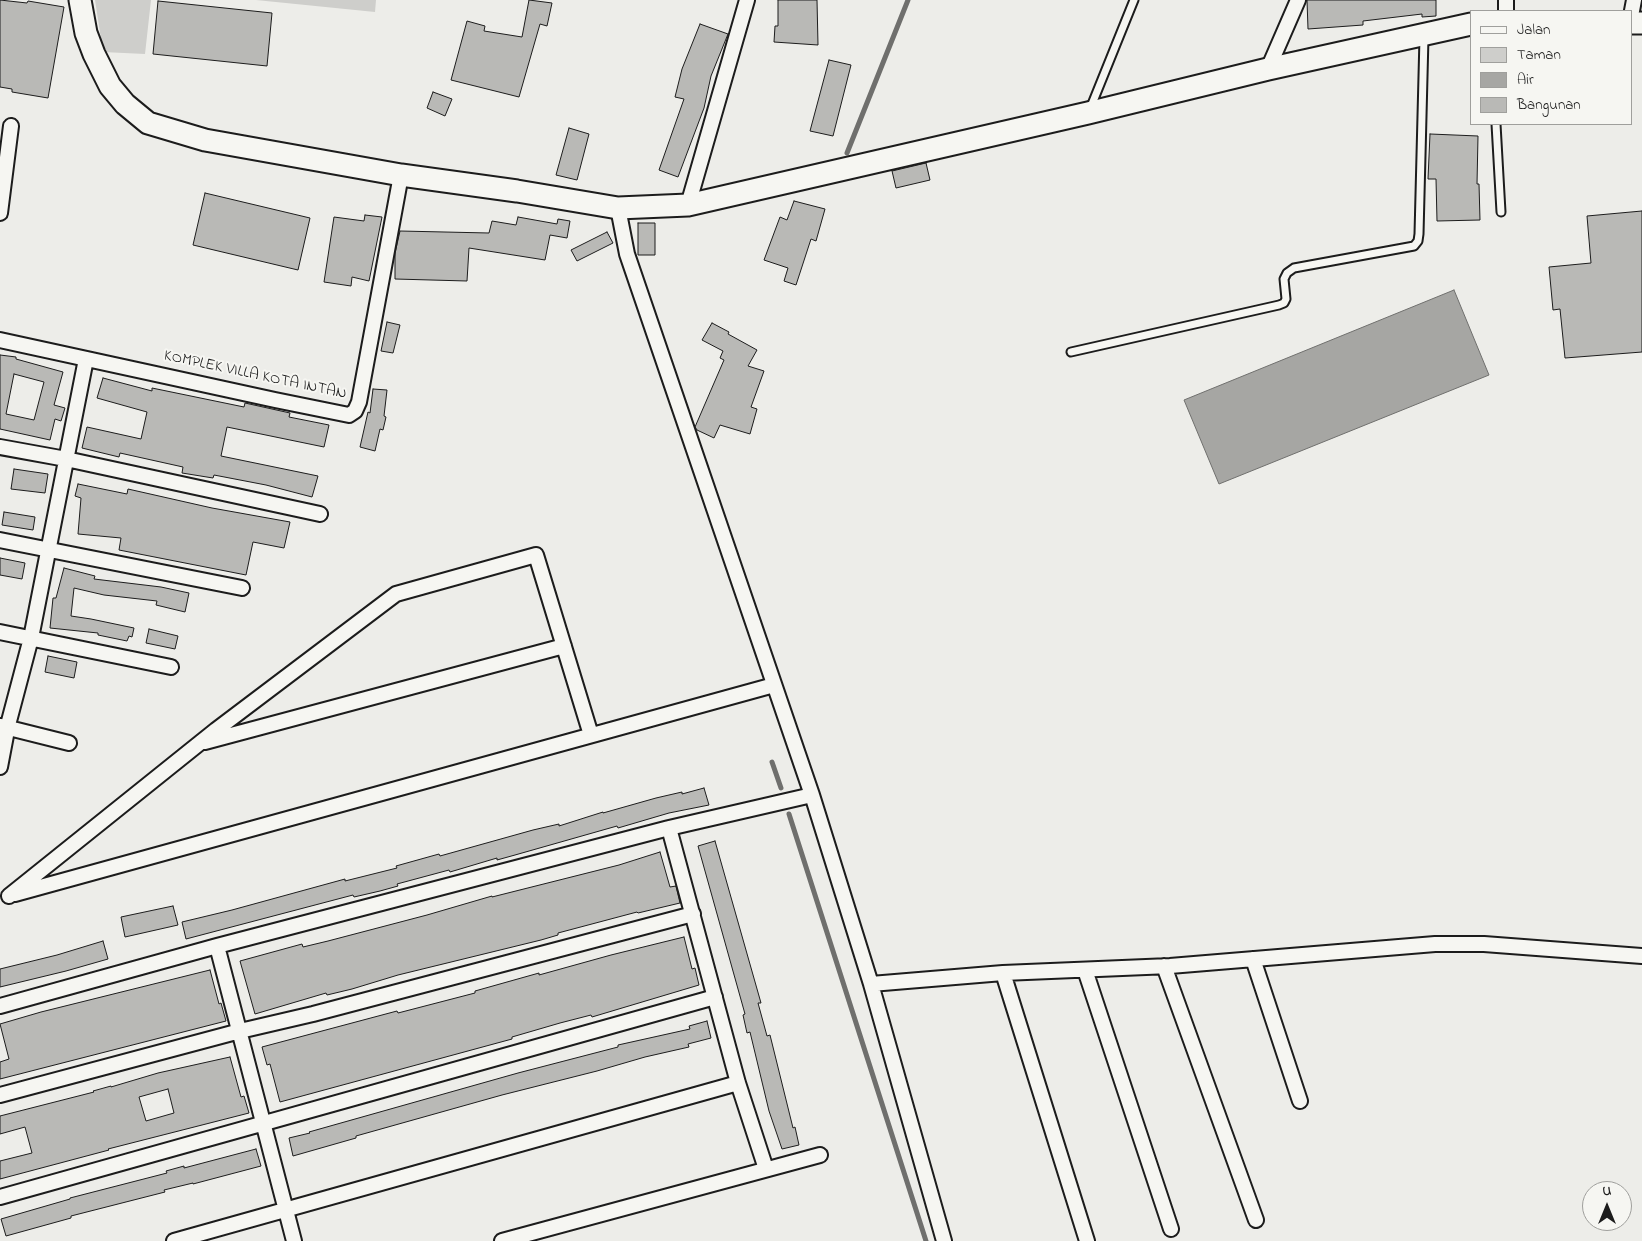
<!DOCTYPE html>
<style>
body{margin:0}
#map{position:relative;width:1642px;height:1241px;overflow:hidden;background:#edede9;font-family:"Indie Flower",sans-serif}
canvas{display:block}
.legend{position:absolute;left:1470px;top:10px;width:162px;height:115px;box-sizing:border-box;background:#f6f6f2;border:1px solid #9f9f9c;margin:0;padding:6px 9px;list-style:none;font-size:15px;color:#1c1c1c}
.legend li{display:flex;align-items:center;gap:10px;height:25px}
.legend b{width:25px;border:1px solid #9f9f9c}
.north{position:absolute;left:1582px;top:1181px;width:50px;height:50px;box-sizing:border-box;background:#f6f6f2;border:1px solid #9f9f9c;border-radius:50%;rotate:0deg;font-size:14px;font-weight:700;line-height:20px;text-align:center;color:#1c1c1c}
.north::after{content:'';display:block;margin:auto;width:18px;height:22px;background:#1c1c1c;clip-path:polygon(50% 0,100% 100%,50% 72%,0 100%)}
</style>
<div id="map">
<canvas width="1642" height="1241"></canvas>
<ul class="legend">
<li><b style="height:6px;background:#f6f6f2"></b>Jalan</li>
<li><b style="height:14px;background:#cececb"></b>Taman</li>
<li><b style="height:14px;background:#a6a6a3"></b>Air</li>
<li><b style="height:14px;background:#b9b9b6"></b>Bangunan</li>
</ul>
<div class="north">U</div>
</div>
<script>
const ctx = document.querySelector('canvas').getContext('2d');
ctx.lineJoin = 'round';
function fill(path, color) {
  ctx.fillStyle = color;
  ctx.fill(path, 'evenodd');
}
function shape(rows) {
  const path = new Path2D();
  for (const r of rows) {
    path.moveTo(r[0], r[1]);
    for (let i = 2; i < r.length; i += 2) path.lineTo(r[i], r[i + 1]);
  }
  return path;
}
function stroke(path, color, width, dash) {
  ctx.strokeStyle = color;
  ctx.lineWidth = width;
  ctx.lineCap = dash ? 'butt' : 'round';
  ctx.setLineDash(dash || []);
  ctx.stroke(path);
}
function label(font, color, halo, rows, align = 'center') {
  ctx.font = font + ' "Indie Flower",sans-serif';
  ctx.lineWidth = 4;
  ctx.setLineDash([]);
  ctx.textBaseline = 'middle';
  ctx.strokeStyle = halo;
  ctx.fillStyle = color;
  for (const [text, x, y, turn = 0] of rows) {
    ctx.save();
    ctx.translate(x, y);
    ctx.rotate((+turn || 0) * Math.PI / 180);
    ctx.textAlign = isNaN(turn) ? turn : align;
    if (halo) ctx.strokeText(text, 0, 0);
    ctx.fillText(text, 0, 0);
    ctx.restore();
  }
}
fill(shape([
 [95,0,151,0,145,54,103,52],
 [256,0,376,0,375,12]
]), '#cececb');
const water = shape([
 [1454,290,1489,375,1219,484,1184,400,1454,290]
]);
fill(water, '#a6a6a3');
stroke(water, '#6f6f6d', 1);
stroke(shape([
 [847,153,908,0],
 [772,762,781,788],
 [789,814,926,1241]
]), '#6f6f6d', 5);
const building = shape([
 [0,0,27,3,28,1,64,7,48,98,12,92,12,89,0,87,0,0],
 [529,0,552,3,547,26,540,24,519,97,451,80,467,21,485,26,484,31,522,37,529,0],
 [778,0,817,0,818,45,774,42,775,26,778,26,778,0],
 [1307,0,1436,0,1436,16,1422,17,1422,14,1363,21,1363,25,1308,29,1307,0],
 [158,1,272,13,267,66,153,54,158,1],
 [700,24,728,34,711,76,704,108,678,177,659,170,684,99,675,97,682,69,700,24],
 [829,60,851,65,833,136,810,131,829,60],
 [433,92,452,99,445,116,427,108,433,92],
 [569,128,589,134,577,180,556,175,569,128],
 [1430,134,1478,136,1477,184,1479,184,1480,220,1437,221,1436,179,1428,179,1430,134],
 [926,163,930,180,896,188,892,171,926,163],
 [205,193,310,218,298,270,193,245,205,193],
 [794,201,825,209,816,241,811,239,796,285,784,281,788,268,764,260,780,217,787,220,794,201],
 [1642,211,1642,352,1565,358,1560,309,1553,310,1549,267,1591,263,1587,216,1642,211],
 [365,215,382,217,369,281,352,277,351,286,324,282,334,217,364,221,365,215],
 [518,217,557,224,558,219,570,221,567,238,550,235,545,260,469,248,467,281,395,279,395,253,400,231,489,233,492,221,516,225,518,217],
 [638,223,655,223,655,255,638,255,638,223],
 [607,232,613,243,577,261,571,250,607,232],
 [387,322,400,325,393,353,381,351,387,322],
 [712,323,729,332,728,334,757,350,748,366,764,371,751,407,757,409,750,434,720,425,714,438,697,430,695,427,724,360,720,358,723,351,702,340,712,323],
 [0,355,16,357,16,359,63,372,54,405,65,408,61,421,55,419,50,440,0,429,0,355],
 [14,374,44,382,34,420,6,414,14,374],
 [103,378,152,391,152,388,244,407,245,403,290,413,289,417,329,425,324,447,227,427,221,456,318,476,312,497,266,485,214,475,213,478,182,473,183,467,120,453,119,457,82,448,87,427,141,439,147,412,97,398,103,378],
 [373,389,387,390,384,416,386,417,383,430,380,429,375,451,360,447,368,412,370,413,373,389],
 [14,469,48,474,45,493,11,489,14,469],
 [78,484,127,494,128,489,212,508,290,522,284,548,253,542,246,575,119,550,121,538,78,534,81,498,75,496,78,484],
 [4,512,35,517,33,530,2,525,4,512],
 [0,558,25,563,22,579,0,575,0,558],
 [64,568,95,576,94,579,161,587,189,593,185,612,156,605,157,601,104,595,74,588,71,616,91,619,134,628,132,637,129,636,127,641,98,635,98,633,50,628,53,598,56,598,64,568],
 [149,629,178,636,175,649,146,643,149,629],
 [48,656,77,662,74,678,45,672,48,656],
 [704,788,709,805,669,813,618,828,617,826,515,855,497,860,497,858,450,872,449,870,397,884,398,886,380,891,354,897,353,895,186,939,182,922,232,910,345,879,345,881,397,868,396,866,439,854,440,856,533,830,559,824,559,826,603,812,603,813,656,798,682,792,682,794,704,788],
 [715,841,761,1003,758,1003,767,1036,770,1035,793,1128,795,1127,799,1145,782,1149,769,1111,750,1032,747,1033,743,1015,745,1014,698,846,715,841],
 [660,852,670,887,676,886,680,903,638,913,637,912,558,933,558,935,541,940,398,975,352,989,327,995,326,993,255,1014,240,961,302,944,303,947,328,941,427,915,492,896,492,897,619,865,660,852],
 [173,906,178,925,125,937,121,917,173,906],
 [684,937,692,969,695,968,699,985,592,1017,591,1015,560,1023,512,1037,512,1039,280,1102,270,1064,267,1065,262,1047,397,1011,398,1013,475,993,475,991,539,973,539,975,611,955,684,937],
 [103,941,108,959,66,971,0,987,0,969,57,955,103,941],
 [210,970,219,1004,221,1003,226,1021,0,1079,0,1062,9,1059,0,1024,41,1012,210,970],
 [707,1021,711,1038,688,1044,689,1047,645,1057,597,1071,502,1095,356,1136,356,1138,293,1156,289,1138,310,1133,309,1132,518,1073,618,1047,618,1045,690,1029,689,1026,707,1021],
 [230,1057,241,1097,244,1096,249,1113,108,1149,109,1150,0,1179,0,1161,32,1153,25,1127,0,1134,0,1116,94,1092,93,1091,111,1086,111,1087,158,1073,230,1057],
 [168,1089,174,1113,146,1121,139,1097,168,1089],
 [256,1149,261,1166,193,1184,193,1183,164,1190,165,1192,71,1216,71,1218,6,1236,1,1219,70,1199,70,1198,167,1173,166,1171,184,1166,184,1168,256,1149]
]);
fill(building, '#b9b9b6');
stroke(building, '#1c1c1c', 1);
const lane = shape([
 [1090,109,1134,0],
 [1496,124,1501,212],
 [1071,352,1279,305,1284,303,1286,299,1284,279,1287,273,1294,268,1414,246,1418,241,1419,234,1424,37]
]);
const street = shape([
 [1506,0,1506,11],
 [1631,16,1634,0],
 [1268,69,1298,0],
 [688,205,747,0],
 [618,208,627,254,812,795,871,984,944,1241],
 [0,213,11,126],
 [0,340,275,400,349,415,355,411,359,402,401,175],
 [0,447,66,459,320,514],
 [0,540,242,588],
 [0,632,171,667],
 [1,726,69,743],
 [205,742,564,646],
 [0,767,8,725,31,638,86,359],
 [669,828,738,1083,766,1169],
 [15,894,774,685],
 [9,896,216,730,396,594,536,555,591,735],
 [217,946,294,1241],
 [1253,959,1300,1101],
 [1164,966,1256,1220],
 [1085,970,1171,1229],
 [1003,973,1087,1241],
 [871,984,1003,973,1170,966,1435,944,1484,944,1642,956],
 [0,1006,217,946,669,828,812,795],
 [0,1095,240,1031,313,1014,693,914],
 [0,1197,715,997],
 [174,1241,738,1083],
 [502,1241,820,1155]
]);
const primary = shape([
 [80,0,86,33,94,54,110,86,125,104,148,123,205,140,401,175,517,191,618,208,688,205,1088,113,1268,69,1471,24],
 [1631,23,1642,23]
]);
stroke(lane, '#1c1c1c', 11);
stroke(street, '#1c1c1c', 18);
stroke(primary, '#1c1c1c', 25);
stroke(lane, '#f6f6f2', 7);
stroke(street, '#f6f6f2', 14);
stroke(primary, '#f6f6f2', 21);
label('16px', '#1c1c1c', '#f6f6f2', [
 ["KOMPLEK VILLA KOTA INTAN",255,376,12]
]);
</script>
